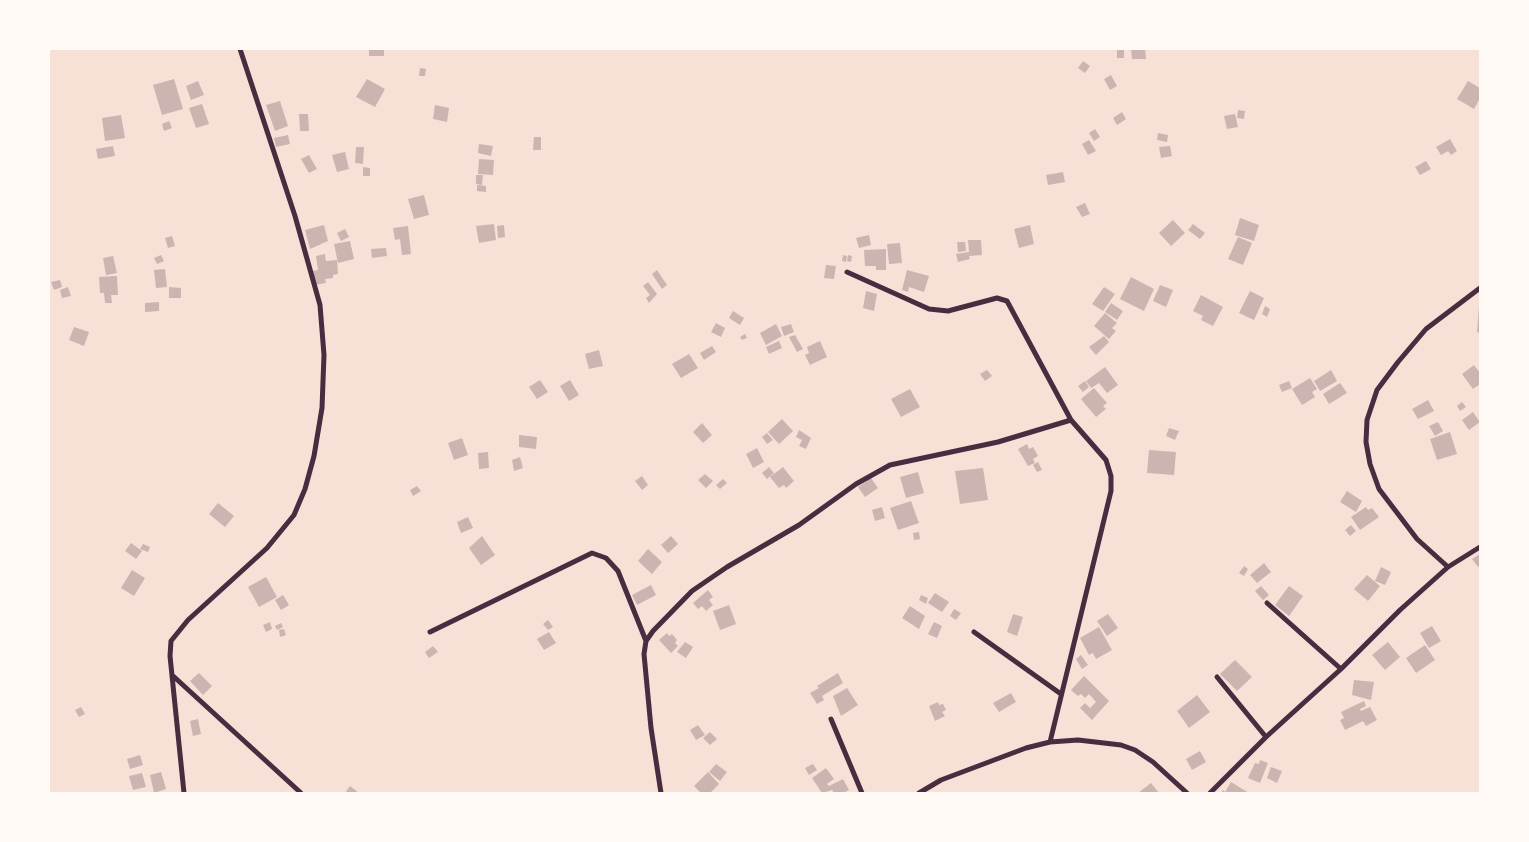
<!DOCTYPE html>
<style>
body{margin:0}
#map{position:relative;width:1529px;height:842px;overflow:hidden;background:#f7e1d7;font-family:"Sofia Sans Condensed",sans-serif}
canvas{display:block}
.frame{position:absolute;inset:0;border:50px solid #fffaf5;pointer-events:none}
</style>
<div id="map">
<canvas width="1529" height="842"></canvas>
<div class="frame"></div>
</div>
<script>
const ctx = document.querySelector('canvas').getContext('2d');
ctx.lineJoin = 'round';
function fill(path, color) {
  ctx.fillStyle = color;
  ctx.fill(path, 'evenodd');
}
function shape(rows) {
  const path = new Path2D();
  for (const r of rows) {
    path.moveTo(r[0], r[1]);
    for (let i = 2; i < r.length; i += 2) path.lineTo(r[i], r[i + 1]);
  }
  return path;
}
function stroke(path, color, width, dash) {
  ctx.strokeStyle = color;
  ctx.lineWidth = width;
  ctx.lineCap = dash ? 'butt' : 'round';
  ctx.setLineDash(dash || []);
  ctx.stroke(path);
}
fill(shape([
 [369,49,384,49,384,56,369,56],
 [1131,49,1145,49,1146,59,1132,59],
 [1117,50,1124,50,1124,58,1117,58],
 [1083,61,1090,66,1085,73,1078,68],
 [420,68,426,69,425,76,419,76],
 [1111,75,1117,86,1110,90,1104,79],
 [174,79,183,109,162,115,153,85],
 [367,79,385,89,375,107,356,97],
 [198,81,204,95,191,100,186,86],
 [1468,81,1480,88,1480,98,1474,109,1457,99],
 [280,101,288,126,275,131,266,105],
 [202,104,209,124,196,128,189,108],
 [435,105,449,108,447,122,433,119],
 [1238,110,1245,111,1244,119,1237,118],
 [1122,112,1126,119,1117,125,1113,118],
 [299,114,308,114,309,131,300,131],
 [1235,114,1238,127,1227,129,1224,116],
 [121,115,125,138,105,141,102,118],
 [169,121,172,128,164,131,162,124],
 [1095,129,1100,137,1094,141,1089,133],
 [1158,133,1168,135,1167,142,1157,140],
 [288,135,290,144,276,147,274,138],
 [534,137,541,137,541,150,533,150],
 [1450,139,1457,151,1451,155,1448,151,1441,155,1436,147],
 [1089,140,1096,151,1088,155,1082,144],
 [479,144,493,146,491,156,478,153],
 [113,146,115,156,98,159,96,149],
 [1170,146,1172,156,1161,158,1159,147],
 [356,147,364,147,363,164,355,163],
 [345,152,349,169,337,172,332,155],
 [309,155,317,169,309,173,301,159],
 [479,159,494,160,493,175,478,174],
 [1426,161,1431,169,1420,175,1415,167],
 [363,167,370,168,370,176,363,176],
 [1063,172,1065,182,1048,185,1046,175],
 [476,175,483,175,482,185,476,184],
 [477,185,486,186,486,192,477,191],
 [424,195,429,215,414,219,408,199],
 [1085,203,1090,214,1082,217,1076,207],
 [1240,218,1259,225,1254,241,1235,235],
 [1173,220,1185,233,1171,246,1159,233],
 [494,224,496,240,479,243,476,226],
 [1193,224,1205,233,1200,239,1188,230],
 [324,225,328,241,310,249,305,230],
 [504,225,505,237,498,238,497,226],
 [1030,225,1034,244,1019,248,1014,229],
 [408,226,411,254,402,255,400,239,395,240,393,228],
 [345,229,349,237,341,241,337,233],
 [869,235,871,245,859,248,856,238],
 [172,236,175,246,168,248,165,238],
 [1238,237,1252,243,1243,265,1228,259],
 [968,240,981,240,982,255,969,256,970,259,958,262,956,254,969,252],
 [350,241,354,259,338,263,334,244],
 [957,242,965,242,966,251,958,252],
 [900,243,902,263,889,264,887,244],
 [386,248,387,256,372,258,371,249],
 [886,249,886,270,876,270,876,266,865,266,864,250],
 [325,254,326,261,337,260,338,274,333,275,333,278,325,279,326,283,314,285,313,271,318,270,316,256],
 [161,255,164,261,157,264,154,258],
 [843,255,847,256,846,262,842,261],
 [848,255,852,256,851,262,847,261],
 [113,256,117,273,106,275,103,258],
 [826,265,836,266,834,279,824,278],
 [165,269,167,287,156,288,154,270],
 [657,270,667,285,662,289,652,274],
 [907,270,929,276,924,292,909,287,908,292,902,290],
 [117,276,118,295,111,295,112,303,105,303,104,293,100,293,99,277],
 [1131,277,1154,289,1144,311,1120,299],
 [60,280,62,287,54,290,51,282],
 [648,282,657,294,649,303,646,298,650,295,643,286],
 [1160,285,1173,290,1166,307,1153,301],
 [68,287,71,296,62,298,60,290],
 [169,287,181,288,181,298,169,298],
 [1104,287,1115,294,1103,311,1092,304],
 [866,291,877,294,874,311,863,308],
 [1250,291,1264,298,1254,320,1239,313],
 [1201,295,1223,307,1213,326,1201,320,1203,316,1193,311],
 [159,302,159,311,145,312,145,303],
 [1111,303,1123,311,1117,320,1105,312],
 [1265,306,1270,309,1267,317,1262,314],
 [1479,306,1480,306,1480,333,1477,332],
 [733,311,744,318,740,325,729,318],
 [1105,313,1117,323,1112,328,1116,331,1109,339,1094,326],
 [716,323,725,328,721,337,711,332],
 [776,324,782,336,766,345,760,333],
 [791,324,794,332,784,336,781,327],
 [74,327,89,332,84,346,69,340],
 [745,334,747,338,742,340,740,337],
 [795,335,803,349,797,352,789,337],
 [1104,336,1109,342,1096,355,1089,347],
 [779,341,782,348,769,354,766,347],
 [820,341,827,357,810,365,805,355,809,353,807,347],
 [712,346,716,352,704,360,700,353],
 [599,350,603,366,589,369,585,354],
 [689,354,698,368,681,378,672,364],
 [1474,365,1480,373,1480,384,1473,389,1462,374],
 [1105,367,1118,385,1107,393,1099,383,1091,388,1086,381],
 [987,370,992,376,985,381,980,374],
 [1331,370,1337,381,1320,391,1314,381],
 [1310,378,1317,389,1312,392,1315,397,1302,405,1292,389],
 [540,380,548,392,537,399,529,387],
 [570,380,579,395,569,401,560,386],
 [1085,381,1089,387,1083,392,1078,386],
 [1289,381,1292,388,1282,392,1279,385],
 [1340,383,1347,393,1329,404,1323,394],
 [1094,388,1107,403,1103,406,1106,409,1096,417,1081,399],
 [910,389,920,407,901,417,891,399],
 [1428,400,1434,411,1418,419,1412,409],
 [1462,402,1466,407,1460,411,1457,406],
 [1473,412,1480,422,1469,430,1462,420],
 [782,419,793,431,779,444,768,432],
 [1438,422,1443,431,1435,436,1429,426],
 [702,423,712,435,703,443,693,432],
 [1169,428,1179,431,1175,440,1166,436],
 [799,430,811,438,806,449,799,446,802,440,796,437],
 [1450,432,1457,454,1437,460,1430,439],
 [767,433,773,440,767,444,762,437],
 [519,435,537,437,536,449,519,447],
 [462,438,468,455,454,460,448,443],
 [1027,444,1029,449,1033,447,1038,456,1033,459,1035,463,1028,466,1018,449],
 [757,448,764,462,753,468,746,454],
 [1149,450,1176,452,1174,475,1147,473],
 [488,452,489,468,479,469,478,453],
 [520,457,523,468,514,471,512,460],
 [1038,462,1042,470,1037,472,1033,465],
 [769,467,774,473,767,479,762,473],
 [783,467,794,481,786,488,784,485,779,488,770,477],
 [983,468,988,500,960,504,955,471],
 [918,472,924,493,906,498,900,477],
 [705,474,713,481,706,488,698,480],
 [642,476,648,485,642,490,635,481],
 [871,478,878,488,865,497,858,487],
 [723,479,727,483,720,489,716,485],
 [417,486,421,491,413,496,410,490],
 [1347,491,1362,501,1356,512,1340,502],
 [911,501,919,523,898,530,890,508],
 [218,503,234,516,225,527,209,514],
 [882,507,885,518,875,521,872,510],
 [1366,507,1368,510,1372,508,1379,517,1360,530,1351,517],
 [468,517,473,528,461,533,457,522],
 [1351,525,1356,531,1350,536,1345,530],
 [919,532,920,539,914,540,913,533],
 [482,536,495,555,481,565,469,548],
 [671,536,678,544,668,553,661,545],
 [131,543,142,551,136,559,125,551],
 [143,544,150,547,148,552,140,549],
 [648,549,662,562,652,574,638,561],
 [1480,554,1480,565,1478,567,1472,559],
 [1264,563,1271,572,1257,583,1250,575],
 [1244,566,1248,569,1244,576,1239,573],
 [1381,567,1391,572,1385,585,1375,581],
 [132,570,145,578,134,596,121,588],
 [1367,575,1380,586,1368,601,1354,589],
 [266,577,277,597,259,607,248,587],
 [651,585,656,595,637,605,632,595],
 [1261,586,1269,595,1263,600,1255,591],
 [1289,586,1303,596,1289,616,1275,605],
 [708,590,713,597,709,600,713,605,706,611,702,606,698,609,693,603],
 [935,593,949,602,942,612,928,603],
 [283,595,289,605,281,610,275,600],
 [921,595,928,598,926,604,919,600],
 [729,605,736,624,720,630,713,611],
 [910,606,925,616,919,629,902,618],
 [954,609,961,613,956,620,950,616],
 [1013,614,1023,617,1017,636,1007,632],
 [1108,614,1118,628,1107,636,1097,621],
 [548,620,553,627,548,630,543,624],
 [270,622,272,629,266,632,263,625],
 [934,622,942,626,937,638,928,634],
 [281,623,283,627,277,630,275,626],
 [1432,626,1441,641,1429,648,1420,633],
 [1099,627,1112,650,1096,659,1093,653,1089,655,1080,638],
 [284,629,286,635,280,637,279,630],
 [549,632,556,643,544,650,537,639],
 [667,633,669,636,672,634,677,640,675,643,678,646,671,653,659,640],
 [685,642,693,647,686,658,677,652],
 [1388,642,1400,657,1385,670,1372,655],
 [1425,645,1435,660,1416,673,1406,658],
 [433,646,438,652,429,658,425,652],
 [1081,655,1088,665,1082,669,1076,659],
 [1235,660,1252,677,1237,691,1220,674],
 [199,673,212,686,203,695,190,681],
 [838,673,843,683,822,696,824,700,817,704,810,693,819,688,817,686],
 [1084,676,1109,701,1092,720,1080,708,1085,703,1090,708,1096,702,1089,694,1085,698,1081,694,1078,696,1071,690],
 [1354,680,1374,682,1371,700,1352,695],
 [847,688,858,705,841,716,833,696],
 [1011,693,1016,702,999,712,993,703],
 [1197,695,1210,712,1189,728,1177,711],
 [1364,701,1366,706,1360,709,1361,711,1370,707,1377,720,1366,726,1363,721,1345,730,1340,720,1344,718,1341,712],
 [938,702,939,705,943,704,946,710,942,712,945,716,935,721,929,706],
 [81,707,85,714,79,717,75,710],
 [198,719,201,734,193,736,190,721],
 [698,725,705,735,696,740,690,730],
 [710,732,717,739,710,745,703,738],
 [1200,751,1206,762,1192,770,1186,759],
 [140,755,143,765,130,769,127,759],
 [1260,760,1268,763,1260,783,1248,778,1255,763,1259,764],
 [716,764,727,772,720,781,709,772],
 [813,764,817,770,809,775,805,768],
 [1271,767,1282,771,1277,783,1267,778],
 [826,768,834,779,827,784,829,786,843,779,849,790,843,793,834,793,832,790,822,793,812,778],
 [161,772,166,789,154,793,150,775],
 [708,772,719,784,710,793,701,793,694,786],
 [142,773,146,787,133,790,129,776],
 [1231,782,1249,793,1221,793,1223,790,1225,792],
 [1151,783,1159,793,1138,793],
 [350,786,359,793,345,793]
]), '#ccb4b1');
stroke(shape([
 [847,272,929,309,948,311,997,298,1007,301,1071,420,1106,460,1111,476,1111,491,1050,742],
 [1448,567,1417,539,1379,489,1370,464,1366,442,1367,420,1377,390,1398,362,1426,329,1480,288],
 [1267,603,1341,669],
 [430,632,592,553,606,558,618,571,646,641],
 [974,632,1061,694],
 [172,675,301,793],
 [1217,677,1266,737],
 [831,719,862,793],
 [184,793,170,656,171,641,188,620,267,548,294,515,305,489,314,456,322,408,324,355,320,305,295,216,240,49],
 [661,793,651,728,644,654,646,641,653,631,692,591,727,567,799,525,856,484,890,465,998,442,1071,420],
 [919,793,941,780,1026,748,1050,742,1078,740,1121,745,1135,750,1153,762,1187,793],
 [1210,793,1266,737,1341,669,1400,610,1448,567,1480,547]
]), '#4a2c40', 5);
</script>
